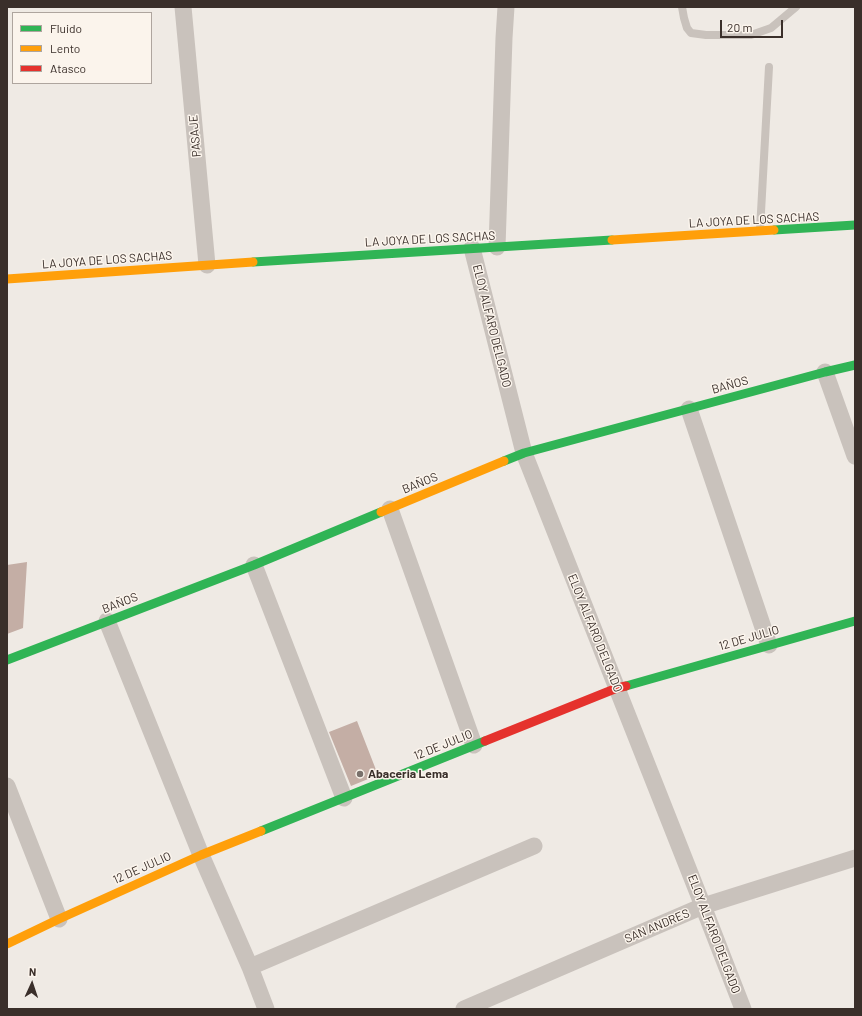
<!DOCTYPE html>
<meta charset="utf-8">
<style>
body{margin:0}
#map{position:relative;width:862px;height:1016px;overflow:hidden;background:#efeae4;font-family:Barlow,sans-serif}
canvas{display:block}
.frame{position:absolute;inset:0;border:8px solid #3a2f2a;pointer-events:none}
.legend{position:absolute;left:12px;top:12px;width:140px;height:72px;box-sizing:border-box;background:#fbf4ec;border:1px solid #aea59e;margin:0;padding:5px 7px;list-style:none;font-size:12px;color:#3a2f2a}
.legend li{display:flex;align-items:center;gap:8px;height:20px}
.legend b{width:20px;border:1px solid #aea59e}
.north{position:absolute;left:12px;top:964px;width:40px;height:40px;-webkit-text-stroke:3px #fbf4ec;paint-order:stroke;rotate:3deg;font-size:11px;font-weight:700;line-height:16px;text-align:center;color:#3a2f2a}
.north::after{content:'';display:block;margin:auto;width:14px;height:18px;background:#3a2f2a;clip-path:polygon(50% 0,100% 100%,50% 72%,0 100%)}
.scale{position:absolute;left:720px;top:20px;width:63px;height:18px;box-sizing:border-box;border:2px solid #3a2f2a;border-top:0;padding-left:5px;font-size:12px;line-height:14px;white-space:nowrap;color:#3a2f2a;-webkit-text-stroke:3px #fbf4ec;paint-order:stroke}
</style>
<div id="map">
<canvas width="862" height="1016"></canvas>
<div class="frame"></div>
<ul class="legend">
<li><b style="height:5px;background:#30b455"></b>Fluido</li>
<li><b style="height:5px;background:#ff9f0a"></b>Lento</li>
<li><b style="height:5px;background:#e5322d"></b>Atasco</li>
</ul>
<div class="north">N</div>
<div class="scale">20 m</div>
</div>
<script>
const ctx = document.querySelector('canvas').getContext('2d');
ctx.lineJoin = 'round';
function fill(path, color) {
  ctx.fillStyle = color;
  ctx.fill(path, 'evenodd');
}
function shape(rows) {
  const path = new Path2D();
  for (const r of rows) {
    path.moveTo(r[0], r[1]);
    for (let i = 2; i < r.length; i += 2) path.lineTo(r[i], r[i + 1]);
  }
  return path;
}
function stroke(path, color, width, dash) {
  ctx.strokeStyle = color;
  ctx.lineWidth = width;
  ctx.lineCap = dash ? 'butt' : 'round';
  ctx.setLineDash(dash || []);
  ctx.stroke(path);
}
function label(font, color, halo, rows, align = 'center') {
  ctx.font = font + ' Barlow,sans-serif';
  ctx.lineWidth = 3;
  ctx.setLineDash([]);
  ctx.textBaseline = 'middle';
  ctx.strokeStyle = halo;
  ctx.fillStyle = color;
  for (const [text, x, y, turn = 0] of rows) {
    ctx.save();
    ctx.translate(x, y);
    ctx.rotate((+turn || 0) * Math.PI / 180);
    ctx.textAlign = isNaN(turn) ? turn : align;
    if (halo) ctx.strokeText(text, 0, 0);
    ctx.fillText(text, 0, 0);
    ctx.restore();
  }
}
fill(shape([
 [27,562,23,628,7,634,7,565],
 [357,721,378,775,351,786,329,732]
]), '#c4aea5');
stroke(shape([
 [682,7,684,18,687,28,691,33,706,35,751,35,771,28,796,7],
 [760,230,769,67]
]), '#c9c2bc', 8);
stroke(shape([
 [183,7,207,265],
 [497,247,504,38,506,7],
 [472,248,524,453,703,906,743,1009],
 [825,372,855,456],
 [689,409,769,645],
 [390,509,474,745],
 [254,565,344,798],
 [107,621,201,855,250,967,266,1009],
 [7,786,59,919],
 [250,967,534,846],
 [464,1009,703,906,855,858]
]), '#c9c2bc', 17);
stroke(shape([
 [774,230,855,225],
 [253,262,612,240],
 [504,461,524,453,825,372,855,365],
 [7,660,254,565,381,512],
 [626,686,855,621],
 [261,831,485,741]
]), '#30b455', 9);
stroke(shape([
 [612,240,774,230],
 [7,279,253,262],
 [381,512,504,461],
 [7,944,59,919,201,855,261,831]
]), '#ff9f0a', 9);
stroke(shape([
 [485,741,617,688,626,686]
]), '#e5322d', 9);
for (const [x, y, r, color] of [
 [360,774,4,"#79706b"]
]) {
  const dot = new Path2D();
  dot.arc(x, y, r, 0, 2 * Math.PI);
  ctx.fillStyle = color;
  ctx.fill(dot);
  stroke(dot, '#fbf4ec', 1.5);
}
label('12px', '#3a2f2a', '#fbf4ec', [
 ["PASAJE",195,136,-95],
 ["LA JOYA DE LOS SACHAS",754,220,-3],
 ["LA JOYA DE LOS SACHAS",430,239,-3],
 ["LA JOYA DE LOS SACHAS",107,260,-4],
 ["ELOY ALFARO DELGADO",492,326,76],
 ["BAÑOS",730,385,-15],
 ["BAÑOS",420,483,-22],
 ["BAÑOS",120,603,-21],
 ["ELOY ALFARO DELGADO",595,633,68],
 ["12 DE JULIO",749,638,-16],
 ["12 DE JULIO",443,745,-22],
 ["12 DE JULIO",142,868,-24],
 ["SAN ANDRES",657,926,-23],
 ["ELOY ALFARO DELGADO",714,934,69]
]);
label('bold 12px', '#3a2f2a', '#fbf4ec', [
 ["Abaceria Lema",368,774]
], 'left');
</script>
